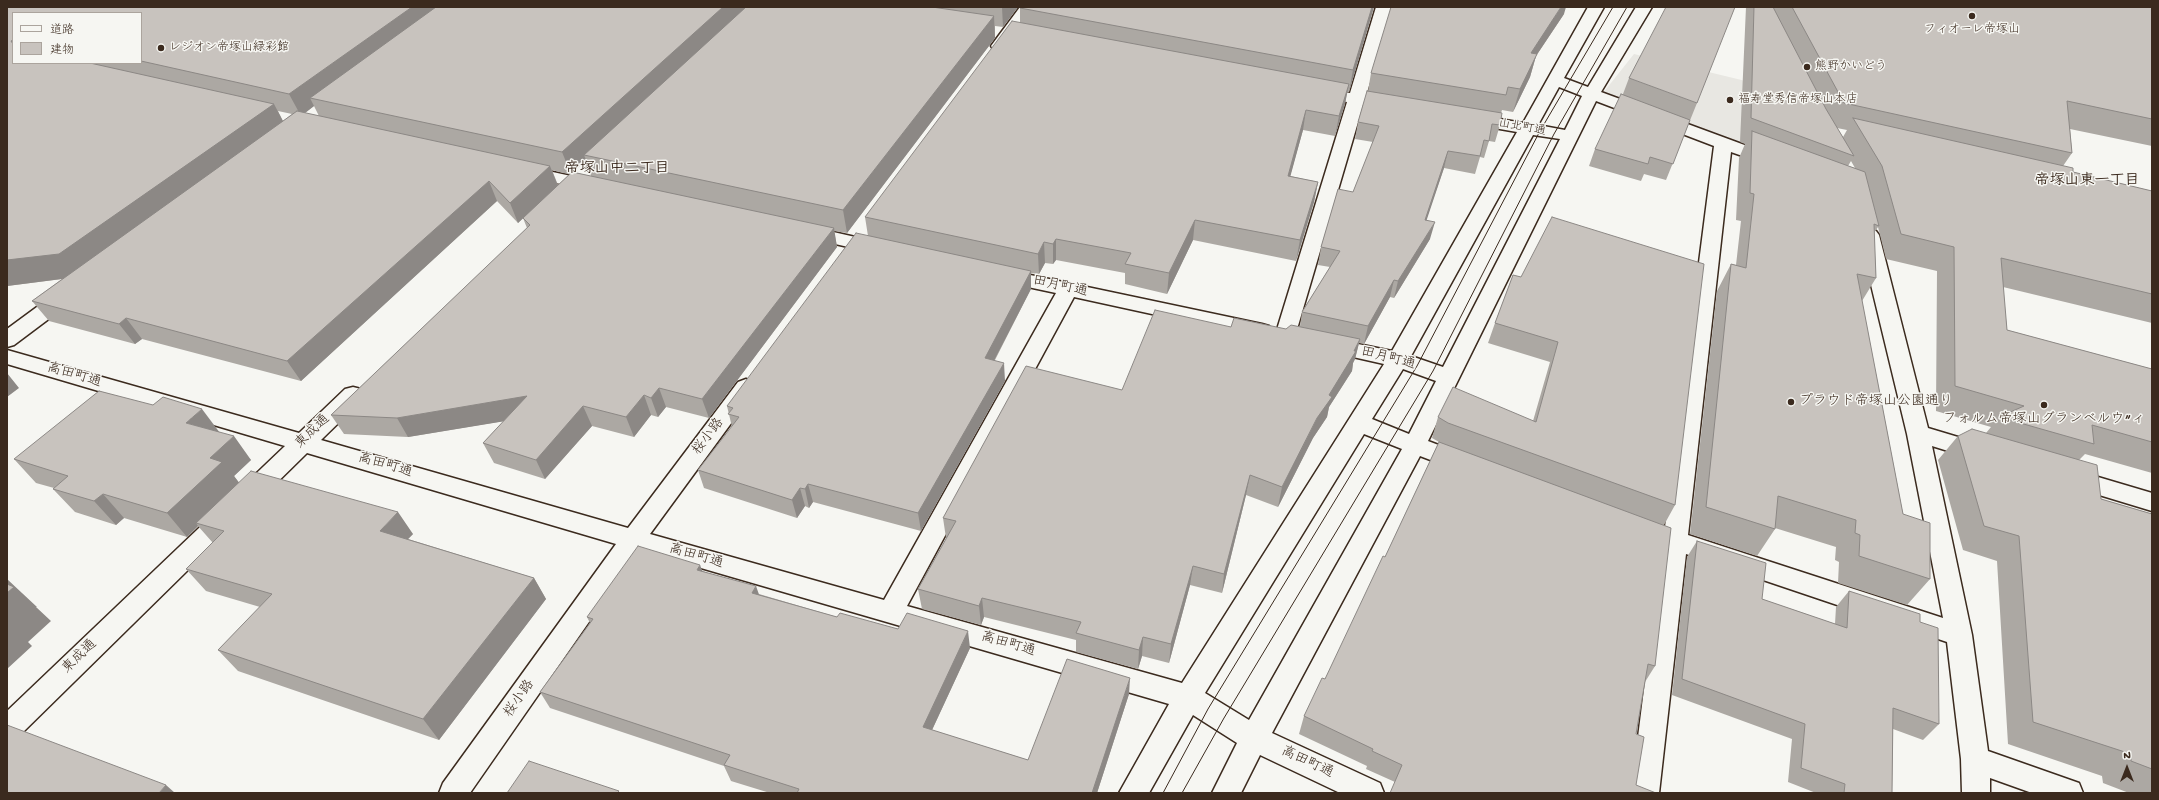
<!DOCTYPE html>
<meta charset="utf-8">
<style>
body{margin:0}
#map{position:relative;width:2159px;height:800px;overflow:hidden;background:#f6f6f2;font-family:"Gochi Hand","Klee One",sans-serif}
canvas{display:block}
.frame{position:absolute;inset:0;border:8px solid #3b2a1e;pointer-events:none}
.legend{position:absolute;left:12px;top:12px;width:130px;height:52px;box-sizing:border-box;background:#f6f6f2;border:1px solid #aba49d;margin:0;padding:5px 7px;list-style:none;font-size:12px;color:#3b2a1e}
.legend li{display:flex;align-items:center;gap:8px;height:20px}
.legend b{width:20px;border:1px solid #aba49d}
.north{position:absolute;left:2107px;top:748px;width:40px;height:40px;-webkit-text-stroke:3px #f6f6f2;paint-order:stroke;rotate:0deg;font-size:11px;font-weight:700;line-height:16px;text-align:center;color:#3b2a1e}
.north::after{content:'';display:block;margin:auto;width:14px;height:18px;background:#3b2a1e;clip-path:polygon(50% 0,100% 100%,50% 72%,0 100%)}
</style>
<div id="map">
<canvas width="2159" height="800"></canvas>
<div class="frame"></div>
<ul class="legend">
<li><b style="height:5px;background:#f6f6f2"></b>道路</li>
<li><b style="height:11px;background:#c8c3be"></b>建物</li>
</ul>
<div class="north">N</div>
</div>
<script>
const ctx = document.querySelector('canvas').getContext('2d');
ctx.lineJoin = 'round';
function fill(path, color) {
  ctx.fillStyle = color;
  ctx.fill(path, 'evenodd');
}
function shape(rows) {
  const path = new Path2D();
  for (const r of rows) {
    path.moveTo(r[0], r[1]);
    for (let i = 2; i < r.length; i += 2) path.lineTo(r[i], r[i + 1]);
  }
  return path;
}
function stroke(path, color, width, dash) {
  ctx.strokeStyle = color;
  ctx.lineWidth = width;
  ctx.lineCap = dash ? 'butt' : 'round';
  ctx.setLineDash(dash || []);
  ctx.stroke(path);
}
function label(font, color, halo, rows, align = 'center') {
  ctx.font = font + ' "Gochi Hand","Klee One",sans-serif';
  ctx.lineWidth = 3;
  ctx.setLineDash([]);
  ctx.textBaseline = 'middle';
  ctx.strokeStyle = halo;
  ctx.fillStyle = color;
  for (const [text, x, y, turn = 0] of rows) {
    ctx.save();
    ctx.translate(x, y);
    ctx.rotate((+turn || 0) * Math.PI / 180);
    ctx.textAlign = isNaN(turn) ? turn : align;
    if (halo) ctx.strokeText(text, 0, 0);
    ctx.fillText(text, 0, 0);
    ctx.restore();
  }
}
fill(shape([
 [1634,54,1787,91,1843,183,1603,93]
]), '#e8e7e2');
const minor = shape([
 [1020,7,1036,7,1005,49,993,49,991,46,1020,7],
 [1376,7,1392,7,1366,96,1400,102,1402,106,1400,110,1394,111,1363,105,1295,336,1292,341,1285,343,1278,341,1275,336,1347,102,1311,96,1309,92,1311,88,1317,87,1350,93,1376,7],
 [1588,7,1604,7,1564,78,1588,87,1636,7,1652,7,1601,92,1777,157,1780,161,1777,165,1771,166,1731,152,1688,535,1943,618,1907,434,1859,235,1862,231,1869,229,1876,231,1879,235,1928,428,1988,446,1991,452,1988,458,1980,461,1932,446,1972,635,1988,751,2079,783,2083,793,2032,793,1990,778,1990,793,1962,793,1961,759,1947,642,1686,554,1659,793,1631,793,1662,546,1653,543,1650,536,1653,529,1665,527,1714,146,1596,101,1428,441,1470,457,1474,463,1470,469,1462,472,1420,456,1272,733,1380,783,1384,793,1340,793,1260,755,1241,793,1212,793,1237,743,1193,715,1149,793,1119,793,1169,704,639,550,470,793,439,793,443,783,616,544,307,453,17,738,7,742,7,711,285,446,7,364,7,350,299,433,345,389,353,387,361,389,364,395,361,401,321,440,628,528,738,382,746,379,754,382,757,387,754,392,650,534,884,600,1056,293,995,280,992,275,995,270,1002,269,1262,324,1269,326,1272,331,1269,336,1262,338,1074,297,907,606,1182,683,1384,364,1322,350,1318,345,1322,340,1329,338,1392,351,1517,132,1471,124,1465,123,1462,119,1465,115,1471,114,1523,123,1588,7],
 [1559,87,1582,96,1565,130,1538,125,1559,87],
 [1533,135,1560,139,1443,367,1411,356,1533,135],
 [1403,369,1436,381,1409,434,1372,419,1403,369],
 [1364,434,1402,449,1249,720,1205,693,1364,434],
 [525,166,599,182,602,186,599,190,593,191,519,175,516,171,519,167,525,166],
 [807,226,886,244,889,248,886,252,879,254,800,236,797,232,800,228,807,226],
 [67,288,74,290,77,295,74,300,14,345,7,347,7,329,60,290,67,288],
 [2071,469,2152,493,2152,511,2063,484,2059,478,2063,472,2071,469]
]);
stroke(minor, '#3b2a1e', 3);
fill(minor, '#f6f6f2');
stroke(shape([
 [1163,793,1208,709,1417,366,1540,131,1613,7],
 [1182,793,1224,718,1433,371,1554,134,1627,7]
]), '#3b2a1e', 1);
fill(shape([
 [7,7,1018,7,1003,27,995,26,995,38,847,233,834,231,837,247,709,418,666,407,658,417,651,415,634,437,592,426,545,479,494,463,483,443,504,421,408,437,344,434,331,415,527,228,523,218,518,223,497,201,301,381,142,339,135,344,49,321,32,301,62,279,7,286],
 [13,13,141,13,141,63,13,63],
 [314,106,319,116,305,113],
 [278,111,292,114,283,121],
 [586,160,591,176,573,172],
 [552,170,563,173,570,174,558,185],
 [1374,7,1349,92,1347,92,1345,104,1335,136,1303,130,1290,176,1318,182,1314,202,1296,261,1193,240,1167,294,1125,284,1125,273,1056,260,1053,264,1045,263,1039,274,1031,273,1031,289,995,360,1005,381,921,531,813,502,809,508,805,506,797,518,704,488,698,470,732,427,727,406,868,236,865,217,1020,23,1020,8],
 [1746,7,2152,7,2152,146,2070,129,2072,153,2063,166,2073,172,2152,191,2152,323,2003,287,2007,330,2152,369,2152,473,2085,454,2079,460,2101,499,2152,514,2152,793,2129,793,2103,783,2102,776,2008,744,1997,561,1963,550,1938,460,1958,436,1986,433,1991,427,1936,411,1937,271,1886,259,1878,227,1874,233,1876,278,1862,301,1903,514,1930,579,1907,605,1838,583,1839,562,1835,560,1836,547,1775,528,1775,529,1757,556,1690,534,1717,291,1731,264,1736,265,1741,221,1736,220,1739,158,1745,144,1740,142],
 [1837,128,1847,130,1843,137],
 [1851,161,1855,168,1848,166],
 [1564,14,1536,56,1530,77,1513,112,1502,110,1501,113,1500,125,1495,142,1489,141,1484,158,1480,157,1475,174,1444,168,1426,220,1430,239,1394,298,1390,297,1364,344,1359,343,1355,359,1353,363,1352,371,1329,407,1327,417,1313,438,1278,507,1246,495,1222,593,1190,585,1169,663,1142,656,1138,669,1076,652,1076,640,984,617,981,625,922,609,918,589,947,538,946,538,943,518,1122,390,1231,327,1286,329,1300,326,1302,312,1330,267,1318,265,1321,247,1353,192,1373,142,1355,139,1358,122,1368,91,1371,73],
 [1629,78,1697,103,1666,180,1644,174,1641,181,1589,166,1595,149,1623,94],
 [1513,275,1675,505,1664,525,1655,666,1645,682,1395,782,1366,769,1367,766,1299,734,1304,716,1325,679,1385,557,1439,442,1432,438,1438,417,1533,421,1550,362,1488,343,1495,323],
 [220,432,251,460,234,476,238,482,413,534,408,539,534,578,546,599,439,740,238,671,218,650,260,607,206,591,186,569,213,543,198,526,187,537,124,518,116,525,75,512,53,489,54,488,36,483,14,459],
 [1697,541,1762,599,1835,624,1836,607,1849,591,1920,622,1939,724,1923,740,1893,729,1892,793,1816,793,1788,782,1792,739,1672,695,1687,557],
 [703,571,759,594,837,617,898,629,970,648,932,730,1028,760,1129,694,1097,793,770,793,731,781,724,766,550,708,540,692,590,623,587,617]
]), '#aca8a3');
fill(shape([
 [412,7,451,7,310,98,314,106,301,116,289,94],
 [723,7,752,7,584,155,586,160,571,174,562,152],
 [1002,7,1018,7,1003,27],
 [1372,7,1374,7,1349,92,1353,70],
 [1561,7,1566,7,1564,14,1536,56,1530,77,1513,112,1531,53],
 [994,16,995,38,847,233,843,210],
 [1349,84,1345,104,1335,136,1339,116],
 [274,104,286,127,77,277,7,286,7,260],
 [1306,110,1303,130,1285,196,1288,176],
 [1448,151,1444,168,1421,237,1425,220],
 [550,166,558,186,518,223,510,203],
 [489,181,497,201,301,381,287,361],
 [1318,182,1314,202,1296,261,1300,240],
 [1195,220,1193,240,1167,294,1169,273],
 [1435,222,1430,239,1394,298,1398,281],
 [834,228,837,247,709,418,702,399],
 [1056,239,1056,260,1053,264,1053,244],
 [1044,242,1045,263,1039,274,1038,254],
 [1031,271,1031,289,986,376,985,358],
 [1394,280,1390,297,1364,344,1368,326],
 [126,318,142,339,135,344,119,324],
 [1360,339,1355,359,1353,363,1352,371,1329,407,1327,417,1313,438,1278,507,1282,487,1329,395],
 [1004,363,1005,381,921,531,918,513],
 [7,373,19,388,7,397],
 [659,388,666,407,658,417,651,398],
 [644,395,651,415,634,437,626,417],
 [527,396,536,416,408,437,397,418],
 [583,406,592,426,545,479,536,460],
 [202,409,220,433,186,423],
 [234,436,251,460,234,476,241,485,196,523,198,526,187,537,167,513,210,458],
 [1250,475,1246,495,1222,593,1224,574],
 [808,484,813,502,809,508,805,489],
 [800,488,805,506,797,518,792,500],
 [103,494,124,518,116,525,94,501],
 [398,512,413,534,394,553,380,531],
 [700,565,707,582,697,570],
 [1193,566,1190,585,1169,663,1171,644],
 [534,578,546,599,439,740,423,719],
 [7,579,37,607,36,607,51,621,28,642,32,646,7,669],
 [756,586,762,603,752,593],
 [982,598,984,617,981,625,979,606],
 [968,631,970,648,926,743,923,727],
 [1143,637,1142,656,1138,669,1139,650],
 [1130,678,1129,694,1097,793,1092,793],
 [166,785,175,793,159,793]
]), '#8c8885');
const building = shape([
 [7,7,412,7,289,94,141,61,141,13,13,13,13,40,11,41,13,44,13,63,90,63,274,104,59,254,7,260,7,7],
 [436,7,723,7,562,152,310,98,436,7],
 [746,7,932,7,994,16,843,210,584,155,746,7],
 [1021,7,1372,7,1353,70,1020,8,1021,7],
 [1391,7,1561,7,1531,53,1537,54,1520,89,1508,87,1506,95,1371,73,1391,7],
 [1666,7,1735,7,1697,103,1629,78,1666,7],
 [1754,7,1773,7,1826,109,1854,156,1751,118,1754,7],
 [1792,7,2152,7,2152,119,2067,101,2072,153,1844,103,1792,7],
 [1012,21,1349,84,1339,116,1306,110,1288,176,1318,182,1300,240,1195,220,1169,273,1125,264,1131,253,1056,239,1053,244,1044,242,1038,254,865,217,1012,21],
 [1367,91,1502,113,1500,125,1492,124,1489,141,1484,140,1480,156,1448,151,1425,220,1435,222,1398,281,1394,280,1368,326,1302,312,1340,251,1321,247,1338,189,1353,192,1379,126,1358,122,1367,91],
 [1621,94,1690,120,1673,164,1650,157,1648,164,1595,149,1621,94],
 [297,111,550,166,510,203,489,181,287,361,126,318,119,324,32,301,297,111],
 [1853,118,2073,168,2073,172,2152,191,2152,294,2001,258,2007,330,2152,369,2152,442,2092,425,2094,444,1999,417,2024,406,1955,386,1954,247,1901,234,1882,166,1853,118],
 [1752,131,1865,172,1879,226,1874,224,1876,278,1857,274,1903,514,1930,523,1930,579,1859,556,1860,535,1855,533,1856,520,1778,496,1775,529,1706,507,1731,264,1746,268,1754,194,1750,193,1752,131],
 [572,172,834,228,702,399,659,388,651,398,644,395,626,417,583,406,536,460,483,443,527,396,397,418,331,415,530,225,523,218,572,172],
 [1552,217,1704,264,1675,505,1448,423,1438,417,1453,387,1536,422,1558,342,1495,323,1513,275,1521,277,1552,217],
 [856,233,1031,271,985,358,1004,363,918,513,808,484,805,489,800,488,792,500,698,470,739,417,728,414,733,408,727,406,856,233],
 [1155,310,1231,327,1234,318,1286,329,1291,325,1360,339,1354,351,1356,351,1329,395,1332,397,1317,418,1282,487,1250,475,1224,574,1193,566,1171,644,1143,637,1139,650,1076,633,1081,622,982,598,979,606,918,589,956,521,943,518,1026,366,1122,390,1155,310],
 [99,391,153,405,163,397,202,409,186,423,234,436,210,458,222,462,167,513,103,494,94,501,53,489,68,476,14,459,99,391],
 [1972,429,2097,465,2101,499,2152,514,2152,769,2131,761,2131,754,2033,722,2019,536,1984,526,1958,436,1972,429],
 [1439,442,1671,528,1655,666,1648,664,1636,734,1644,737,1636,785,1656,793,1390,793,1402,765,1372,751,1373,749,1304,716,1322,678,1325,679,1383,556,1385,557,1439,442],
 [251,471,398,512,380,531,534,578,423,719,218,650,272,594,186,569,224,531,196,523,251,471],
 [1697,541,1766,563,1762,599,1847,628,1849,591,1920,614,1920,622,1938,628,1939,724,1893,708,1892,793,1844,793,1845,784,1801,768,1805,724,1682,679,1697,541],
 [638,546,700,565,697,570,756,586,752,593,837,617,840,613,898,629,907,613,968,631,923,727,1028,760,1067,659,1130,678,1092,793,797,793,799,789,724,765,730,755,540,692,593,619,587,617,638,546],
 [7,584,14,587,7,593,7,584],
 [7,725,166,785,159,793,7,793,7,725],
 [529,761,619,791,617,793,507,793,529,761]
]);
fill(building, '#c8c3be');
stroke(building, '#8c8885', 1);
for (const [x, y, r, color] of [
 [1972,16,4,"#3b2a1e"],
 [161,48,4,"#3b2a1e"],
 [1807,67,4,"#3b2a1e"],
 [1730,100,4,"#3b2a1e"],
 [1791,402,4,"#3b2a1e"],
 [2044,405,4,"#3b2a1e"]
]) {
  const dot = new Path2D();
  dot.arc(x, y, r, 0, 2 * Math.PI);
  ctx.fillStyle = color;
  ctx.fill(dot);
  stroke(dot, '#f6f6f2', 1.5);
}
label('12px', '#3b2a1e', '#f6f6f2', [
 ["フィオーレ帝塚山",1972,30,"center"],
 ["レジオン帝塚山緑彩館",169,48],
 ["熊野かいどう",1815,67],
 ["福寿堂秀信帝塚山本店",1738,100]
], 'left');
label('12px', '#3b2a1e', '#f6f6f2', [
 ["山北町通",1522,128,10]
]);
label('14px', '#3b2a1e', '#f6f6f2', [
 ["田月町通",1060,287,12],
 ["田月町通",1388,359,14],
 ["高田町通",74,376,16],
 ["東成通",313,432,-44],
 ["桜小路",709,437,-53],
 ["高田町通",385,466,16],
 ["高田町通",696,557,16],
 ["高田町通",1008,645,16],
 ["東成通",80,657,-44],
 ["桜小路",520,699,-55],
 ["高田町通",1307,763,25]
]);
label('14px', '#3b2a1e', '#f6f6f2', [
 ["プラウド帝塚山公園通り",1799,402],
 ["フォルム帝塚山グランベルウ”ィ",2044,420,"center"]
], 'left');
label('bold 15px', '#3b2a1e', '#f6f6f2', [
 ["帝塚山中二丁目",617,170],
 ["帝塚山東一丁目",2087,182]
]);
</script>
